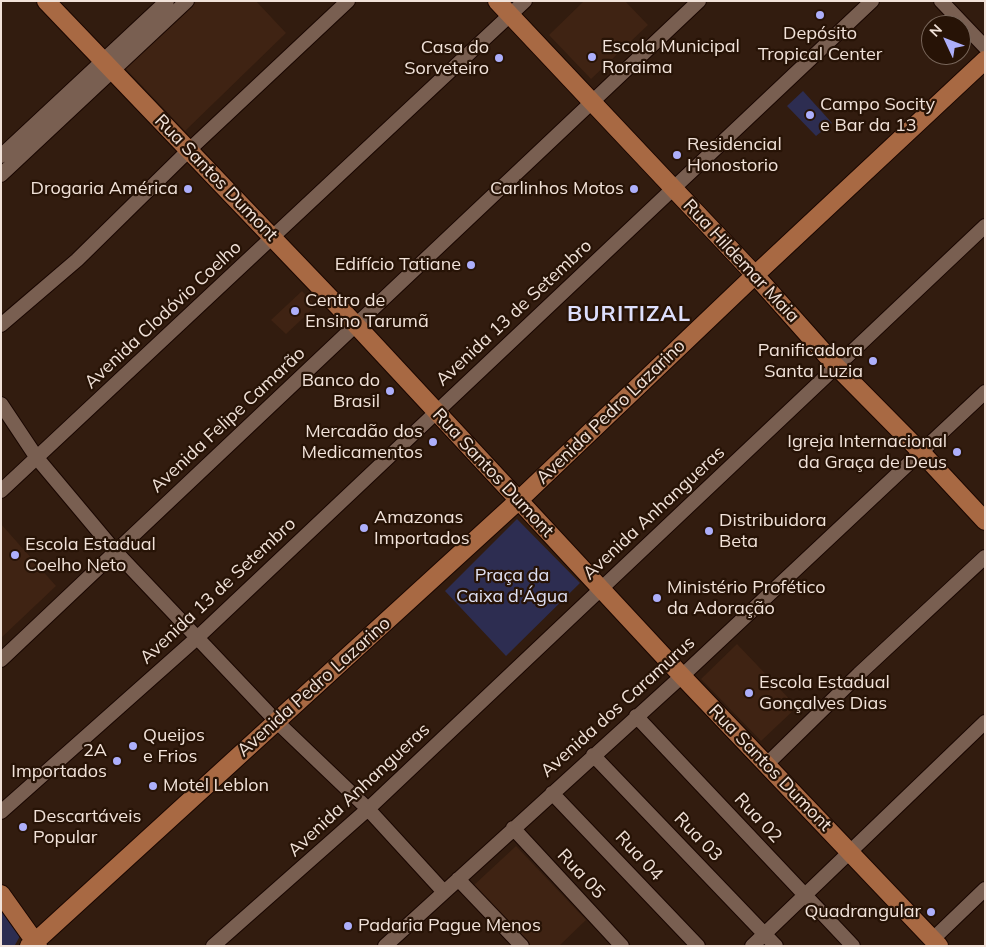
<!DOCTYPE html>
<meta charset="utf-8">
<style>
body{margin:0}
#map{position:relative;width:986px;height:947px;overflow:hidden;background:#321c0f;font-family:Mulish,sans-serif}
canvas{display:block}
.frame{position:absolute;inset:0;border:2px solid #f1e2d9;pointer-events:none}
.north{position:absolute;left:921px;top:15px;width:50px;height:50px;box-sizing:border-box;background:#271306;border:1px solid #78665a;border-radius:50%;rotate:313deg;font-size:14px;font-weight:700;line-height:20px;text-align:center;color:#f1e2d9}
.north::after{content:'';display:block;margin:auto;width:18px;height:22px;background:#adaffb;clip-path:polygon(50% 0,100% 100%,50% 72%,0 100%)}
</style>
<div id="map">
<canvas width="986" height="947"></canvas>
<div class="frame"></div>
<div class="north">N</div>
</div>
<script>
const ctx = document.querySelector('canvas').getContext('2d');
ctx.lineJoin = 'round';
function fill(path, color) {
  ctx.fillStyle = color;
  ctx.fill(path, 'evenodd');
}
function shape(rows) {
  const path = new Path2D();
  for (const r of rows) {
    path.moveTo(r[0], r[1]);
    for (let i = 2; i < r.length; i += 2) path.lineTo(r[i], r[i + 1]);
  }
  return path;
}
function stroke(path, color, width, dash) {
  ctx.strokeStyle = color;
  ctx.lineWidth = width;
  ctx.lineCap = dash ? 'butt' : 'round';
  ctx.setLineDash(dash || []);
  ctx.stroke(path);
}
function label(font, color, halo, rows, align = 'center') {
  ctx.font = font + ' Mulish,sans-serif';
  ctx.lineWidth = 4.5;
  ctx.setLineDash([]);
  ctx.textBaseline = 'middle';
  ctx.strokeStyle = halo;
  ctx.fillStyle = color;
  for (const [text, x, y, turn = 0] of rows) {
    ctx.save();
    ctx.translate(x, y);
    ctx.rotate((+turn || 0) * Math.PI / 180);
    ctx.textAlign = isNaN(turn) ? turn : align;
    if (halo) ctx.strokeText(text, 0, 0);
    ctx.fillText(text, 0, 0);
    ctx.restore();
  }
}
fill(shape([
 [195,1,256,1,286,33,185,131,125,68],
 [584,1,625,1,648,25,591,79,549,35],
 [302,291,316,306,286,334,271,320],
 [1,524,56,586,1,638],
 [737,644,797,707,761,741,701,679],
 [516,846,586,920,559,946,530,946,473,886]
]), '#3f2313');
fill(shape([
 [803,91,832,123,816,136,787,106],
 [517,519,580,583,506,656,445,591],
 [1,907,20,936,15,945,3,946,1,943]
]), '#2d2d51');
const minor = shape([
 [941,1,985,47],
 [1,156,167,1],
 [1,175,187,1],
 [1,325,77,260,189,150,348,1],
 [1,404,37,458,115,551,277,722,368,809,444,892],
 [1,491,525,1],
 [1,660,699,1],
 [636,716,853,946],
 [593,755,776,946],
 [767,764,859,674,985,557],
 [552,793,698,946],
 [1,812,198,637,872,1],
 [513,828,622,946],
 [458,879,522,946],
 [933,939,985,889],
 [213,946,368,809,985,226],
 [385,946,682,676,985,392],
 [752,946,985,722]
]);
const major = shape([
 [46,1,356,325,682,676,939,946],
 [497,1,755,275,836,366,921,452,985,521],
 [1,894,38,946],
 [29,946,35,942,519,500,755,275,985,60]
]);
stroke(minor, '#190600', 16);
stroke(major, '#190600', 20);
stroke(minor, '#795f51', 14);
stroke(major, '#a86943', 18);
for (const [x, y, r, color] of [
 [820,15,5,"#adaffb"],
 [592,57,5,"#adaffb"],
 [499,58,5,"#adaffb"],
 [810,115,5,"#adaffb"],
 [677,155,5,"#adaffb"],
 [188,189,5,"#adaffb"],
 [634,189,5,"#adaffb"],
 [471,265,5,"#adaffb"],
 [295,311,5,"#adaffb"],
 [873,361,5,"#adaffb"],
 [390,391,5,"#adaffb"],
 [433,442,5,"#adaffb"],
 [957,452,5,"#adaffb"],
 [364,528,5,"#adaffb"],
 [709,531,5,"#adaffb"],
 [15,555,5,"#adaffb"],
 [657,598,5,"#adaffb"],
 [749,693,5,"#adaffb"],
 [133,746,5,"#adaffb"],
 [117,761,5,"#adaffb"],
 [153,786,5,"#adaffb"],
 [23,827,5,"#adaffb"],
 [931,912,5,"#adaffb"],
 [348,926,5,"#adaffb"]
]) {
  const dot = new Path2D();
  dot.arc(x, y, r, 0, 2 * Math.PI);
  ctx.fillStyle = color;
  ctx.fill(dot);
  stroke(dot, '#271306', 2);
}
label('18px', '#f1e2d9', '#271306', [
 ["Depósito",820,34,"center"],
 ["Tropical Center",820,55,"center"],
 ["Escola Municipal",602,47],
 ["Roraima",602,68],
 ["Casa do",489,48,"right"],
 ["Sorveteiro",489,69,"right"],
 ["Campo Socity",820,105],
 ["e Bar da 13",820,126],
 ["Residencial",687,145],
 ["Honostorio",687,166],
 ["Drogaria América",178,189,"right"],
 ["Carlinhos Motos",624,189,"right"],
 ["Edifício Tatiane",461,265,"right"],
 ["Centro de",305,301],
 ["Ensino Tarumã",305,322],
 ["Panificadora",863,351,"right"],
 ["Santa Luzia",863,372,"right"],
 ["Banco do",380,381,"right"],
 ["Brasil",380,402,"right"],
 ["Mercadão dos",423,432,"right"],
 ["Medicamentos",423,453,"right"],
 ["Igreja Internacional",947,442,"right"],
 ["da Graça de Deus",947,463,"right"],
 ["Amazonas",374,518],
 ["Importados",374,539],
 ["Distribuidora",719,521],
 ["Beta",719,542],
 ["Escola Estadual",25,545],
 ["Coelho Neto",25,566],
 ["Ministério Profético",667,588],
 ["da Adoração",667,609],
 ["Escola Estadual",759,683],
 ["Gonçalves Dias",759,704],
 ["Queijos",143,736],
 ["e Frios",143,757],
 ["2A",107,751,"right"],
 ["Importados",107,772,"right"],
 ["Motel Leblon",163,786],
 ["Descartáveis",33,817],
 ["Popular",33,838],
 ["Quadrangular",921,912,"right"],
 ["Padaria Pague Menos",358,926]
], 'left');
label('18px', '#f1e2d9', '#271306', [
 ["Rua Santos Dumont",216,178,46],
 ["Rua Hildemar Maia",741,261,47],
 ["Avenida 13 de Setembro",514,313,-43],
 ["Avenida Clodóvio Coelho",163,315,-43],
 ["Avenida Pedro Lazarino",611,412,-44],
 ["Avenida Felipe Camarão",228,420,-43],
 ["Rua Santos Dumont",493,473,47],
 ["Avenida Anhangueras",654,513,-43],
 ["Avenida 13 de Setembro",218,591,-43],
 ["Avenida Pedro Lazarino",314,687,-42],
 ["Avenida dos Caramurus",618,707,-42],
 ["Rua Santos Dumont",770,768,46],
 ["Avenida Anhangueras",359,790,-43],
 ["Rua 02",758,818,47],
 ["Rua 03",698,837,46],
 ["Rua 04",639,856,47],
 ["Rua 05",581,874,47]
]);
label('18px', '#dfe0f3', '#271306', [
 ["Praça da",512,576],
 ["Caixa d'Água",512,597]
]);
ctx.letterSpacing = '1px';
label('bold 22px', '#dddffd', '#271306', [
 ["BURITIZAL",629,314]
]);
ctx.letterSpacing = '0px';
</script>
